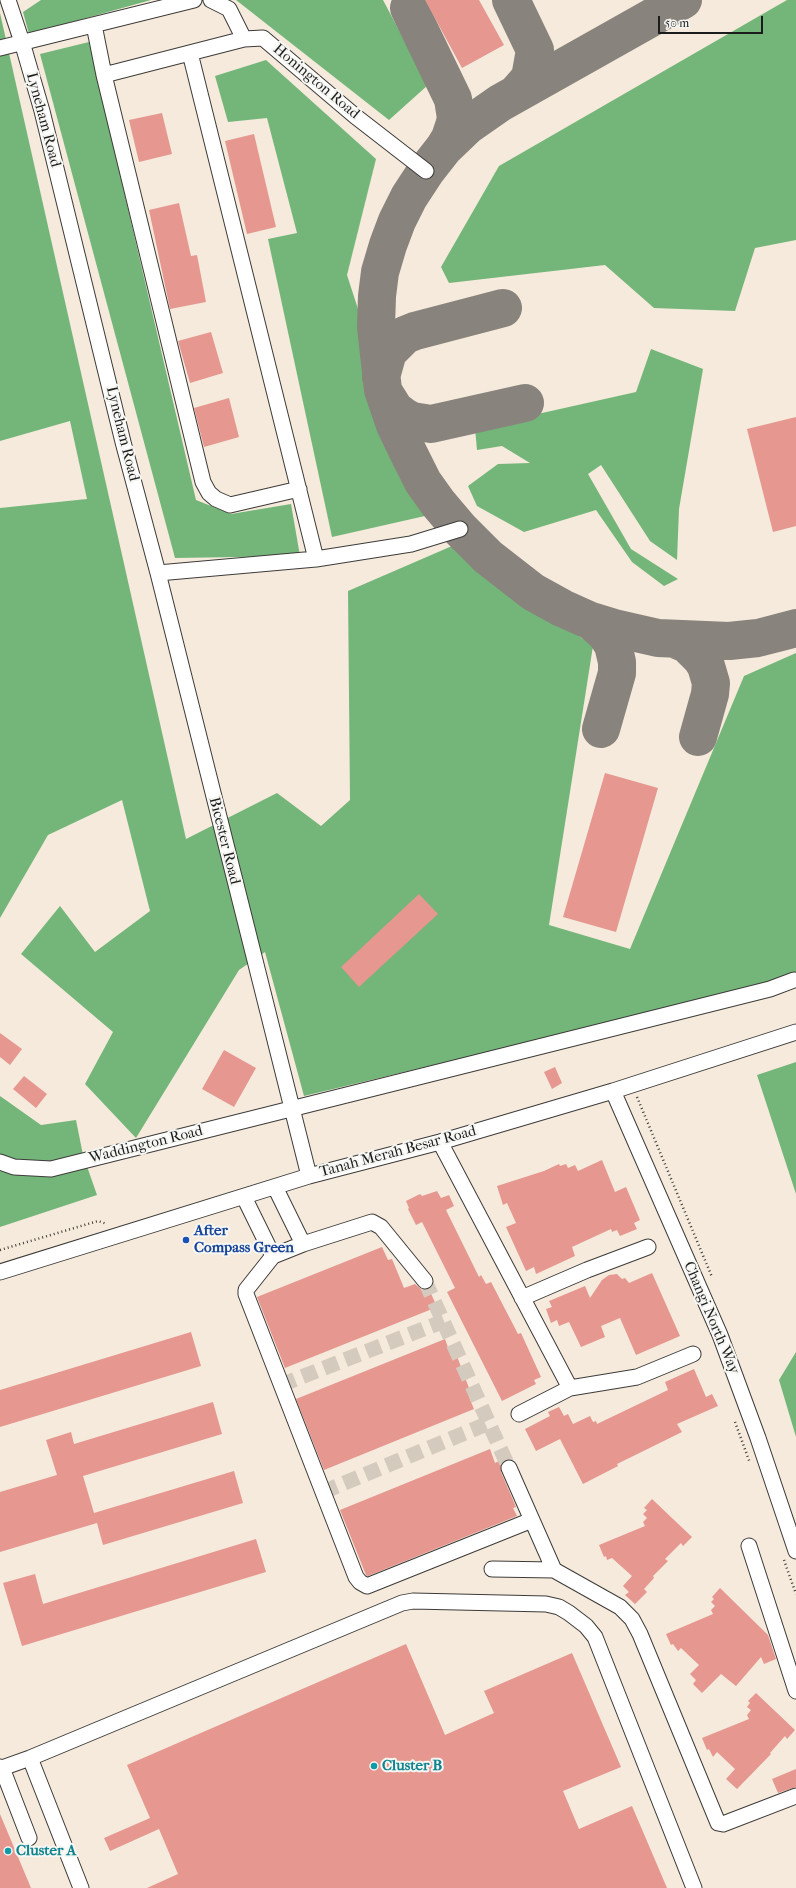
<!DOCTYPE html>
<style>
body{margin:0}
#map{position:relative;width:796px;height:1888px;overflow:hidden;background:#f5eadb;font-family:"IM FELL French Canon",serif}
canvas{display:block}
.scale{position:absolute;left:658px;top:16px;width:105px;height:18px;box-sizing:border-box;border:2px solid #1c1c1c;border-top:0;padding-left:5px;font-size:12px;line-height:14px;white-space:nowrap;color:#1c1c1c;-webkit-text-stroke:3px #f6f6f2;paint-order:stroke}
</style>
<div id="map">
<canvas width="796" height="1888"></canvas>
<div class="scale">50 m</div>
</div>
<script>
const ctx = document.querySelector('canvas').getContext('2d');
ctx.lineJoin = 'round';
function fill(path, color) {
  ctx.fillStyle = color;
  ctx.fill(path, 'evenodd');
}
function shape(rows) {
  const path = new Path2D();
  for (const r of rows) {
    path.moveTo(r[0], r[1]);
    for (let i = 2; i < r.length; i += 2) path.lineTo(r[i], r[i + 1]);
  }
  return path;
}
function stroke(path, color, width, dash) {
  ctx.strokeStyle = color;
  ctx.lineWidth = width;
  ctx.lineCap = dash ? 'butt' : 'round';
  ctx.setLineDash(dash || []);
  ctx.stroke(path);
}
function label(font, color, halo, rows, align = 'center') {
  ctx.font = font + ' "IM FELL French Canon",serif';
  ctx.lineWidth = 4;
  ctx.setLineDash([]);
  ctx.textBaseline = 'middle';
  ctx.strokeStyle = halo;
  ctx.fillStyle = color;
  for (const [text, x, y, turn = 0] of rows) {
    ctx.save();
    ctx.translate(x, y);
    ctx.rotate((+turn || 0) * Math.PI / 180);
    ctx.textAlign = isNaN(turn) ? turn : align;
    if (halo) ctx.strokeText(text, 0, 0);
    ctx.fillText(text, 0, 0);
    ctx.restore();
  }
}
fill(shape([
 [41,0,151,0,29,34,23,12],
 [236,0,383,0,428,85,389,120],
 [787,0,796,0,796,240,755,248,735,311,654,308,605,265,449,283,441,267,499,166],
 [0,13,186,839,277,793,321,826,350,800,348,591,452,546,593,646,549,925,630,949,744,676,796,653,796,978,304,1096,265,952,239,970,136,1138,85,1084,113,1032,21,954,60,906,95,952,150,911,122,800,48,835,0,918,0,508,87,499,70,421,0,441],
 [89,42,196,500,231,514,291,504,300,556,175,558,40,54],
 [266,60,376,159,347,275,425,516,332,537,268,239,297,233,267,118,228,122,215,76],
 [651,349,703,369,679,509,677,560,650,541,601,465,588,474,631,549,678,579,664,586,632,562,596,510,524,532,477,506,468,486,498,464,530,463,502,446,477,450,475,428,636,392],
 [796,1062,796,1194,757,1075],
 [0,1096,41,1125,76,1120,83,1155,97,1195,0,1227],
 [796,1352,796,1437,779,1380]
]), '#74b679');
stroke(shape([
 [511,0,535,50,530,78,517,93],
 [683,0,500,103,467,126,444,148,426,171,409,197,397,221,388,245,380,272,377,296,376,327,383,390,395,425,407,450,423,482,438,503,460,529,488,557,533,592,562,608,591,621,614,628,658,638,729,641,758,638,796,628],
 [409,8,453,99,456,118,454,126,450,138,444,148],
 [381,377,388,352,405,335,415,331,503,308],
 [385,394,395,410,403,416,412,421,431,424,525,403],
 [591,621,606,634,613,645,617,662,617,673,601,729],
 [677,640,687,644,701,658,706,666,711,683,710,694,698,737]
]), '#88837c', 38);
fill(shape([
 [425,0,479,0,504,45,462,68],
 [162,113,172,154,139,162,129,120],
 [254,134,276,227,247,234,225,141],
 [179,203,191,256,197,255,206,302,170,309,149,210],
 [211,332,223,373,190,383,178,341],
 [229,398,239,437,204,447,194,408],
 [796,417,796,526,773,532,747,429],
 [605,773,658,788,616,932,563,917],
 [419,894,438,914,359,987,341,967],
 [0,1033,22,1049,10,1065,0,1057],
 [224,1050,256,1068,234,1107,202,1089],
 [555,1067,562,1083,552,1089,544,1072],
 [24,1076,47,1094,36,1108,13,1089],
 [602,1160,615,1192,626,1187,640,1220,634,1223,637,1229,620,1236,617,1230,612,1232,611,1229,572,1247,575,1256,536,1274,534,1267,526,1271,506,1227,516,1223,507,1203,503,1205,497,1186,544,1171,559,1164,560,1166,566,1164,568,1168,575,1165,578,1171],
 [437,1191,441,1198,449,1195,454,1206,446,1210,479,1277,481,1275,486,1284,491,1282,518,1334,521,1333,541,1377,534,1380,536,1384,502,1401,447,1292,455,1288,422,1222,416,1225,408,1209,409,1208,406,1201,420,1194,422,1196],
 [382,1247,388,1260,392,1259,404,1288,415,1284,422,1290,429,1289,437,1307,285,1368,257,1297],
 [652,1273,680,1336,636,1355,620,1318,601,1326,605,1337,581,1347,569,1322,559,1326,557,1320,551,1323,546,1309,552,1307,549,1301,585,1286,590,1298,602,1280,609,1275,617,1274,622,1279,625,1278,629,1283],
 [191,1332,201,1366,0,1427,0,1390],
 [445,1339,450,1353,455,1351,472,1396,469,1397,474,1409,324,1470,296,1399],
 [694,1369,706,1397,712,1394,718,1406,677,1424,682,1432,617,1464,618,1466,583,1484,560,1439,536,1451,525,1429,550,1416,548,1412,559,1407,564,1416,568,1414,573,1424,590,1416,593,1422,596,1421,597,1424,668,1390,665,1382],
 [213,1402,222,1434,83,1476,94,1513,234,1471,243,1503,103,1545,97,1523,0,1552,0,1492,57,1475,46,1440,71,1432,74,1444],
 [490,1449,495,1463,499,1461,501,1465,501,1472,516,1507,513,1508,517,1516,368,1576,366,1575,340,1510],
 [652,1499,692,1537,683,1546,681,1543,665,1559,668,1561,653,1576,654,1578,644,1589,647,1592,635,1604,625,1595,629,1592,623,1586,632,1576,612,1558,607,1560,606,1556,604,1557,599,1545,645,1526,643,1522,647,1518,643,1514,647,1510,644,1508],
 [256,1539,266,1572,22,1646,3,1583,35,1574,43,1604],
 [720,1588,768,1635,776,1659,764,1664,761,1657,736,1686,721,1674,702,1693,693,1684,696,1680,690,1674,699,1665,681,1648,678,1651,673,1644,671,1645,666,1634,713,1614,711,1610,715,1606,711,1602,714,1599,712,1597],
 [406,1644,445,1735,494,1713,484,1691,572,1653,621,1767,563,1791,579,1829,632,1806,667,1888,147,1888,178,1874,159,1829,110,1851,104,1838,150,1818,127,1765],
 [756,1693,795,1730,787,1739,785,1736,770,1753,771,1754,737,1789,726,1779,735,1769,717,1752,713,1757,709,1749,707,1750,702,1738,749,1719,747,1715,751,1710,747,1707,750,1703,748,1701],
 [796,1769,796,1787,778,1793,772,1779],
 [0,1814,31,1888,0,1888]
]), '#e59790');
stroke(shape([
 [425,1281,509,1468],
 [281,1385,444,1321],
 [323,1492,489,1423]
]), '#d4cbbe', 15, [15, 8]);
const minor = shape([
 [8,0,22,42,42,111,123,442,158,573,309,1176],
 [211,0,229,9,244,39],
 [94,25,104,75,203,482,209,493,216,499,230,505,299,489],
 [0,48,194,0],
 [190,53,316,559],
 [104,75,244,39,263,38,355,116,426,171],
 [158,573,316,559,411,544,460,529],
 [613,1091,720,1335,758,1438,796,1551],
 [440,1142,570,1388],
 [0,1162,14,1167,51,1169,770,989,794,980],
 [275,1187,303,1244],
 [244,1197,273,1256],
 [0,1272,309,1176,440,1142,613,1091,796,1032],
 [425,1281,381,1227,372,1222,303,1244,273,1256,246,1290,246,1294,356,1577,360,1582,367,1586,532,1520],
 [522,1298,587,1270,648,1247],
 [519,1414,570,1388,637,1377,693,1354],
 [509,1468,554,1570],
 [749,1546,796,1691],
 [492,1569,554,1570,620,1607,632,1619,640,1634,718,1823,723,1824,796,1796],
 [30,1758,81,1888],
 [0,1767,2,1768,30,1758,402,1603,413,1601,546,1604,559,1607,569,1613,586,1626,595,1637,694,1888],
 [2,1768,29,1838]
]);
stroke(minor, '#3d3b39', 17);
stroke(shape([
 [637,1097,712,1277],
 [0,1250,98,1221,107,1224],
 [735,1422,750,1463],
 [784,1560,796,1594]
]), '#3d3b39', 2.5, [1, 3]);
stroke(minor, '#fff', 15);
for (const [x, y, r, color] of [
 [186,1240,4,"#1a4fb4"],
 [374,1766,4,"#0f9aa8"],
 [8,1851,4,"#0f9aa8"]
]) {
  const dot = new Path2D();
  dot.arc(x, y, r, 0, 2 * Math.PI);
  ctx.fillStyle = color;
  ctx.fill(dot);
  stroke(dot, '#f6f6f2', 1.5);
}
label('15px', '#1c1c1c', '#f6f6f2', [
 ["Honington Road",316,82,40],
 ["Lyneham Road",43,120,75],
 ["Lyneham Road",122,434,76],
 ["Bicester Road",224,841,76],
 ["Waddington Road",146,1145,-14],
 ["Tanah Merah Besar Road",398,1152,-15],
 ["Changi North Way",711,1318,67]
]);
label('bold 15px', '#164399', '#f6f6f2', [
 ["After",194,1231],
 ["Compass Green",194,1248]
], 'left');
label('bold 15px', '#0d838f', '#f6f6f2', [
 ["Cluster B",382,1766],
 ["Cluster A",16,1851]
], 'left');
</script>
